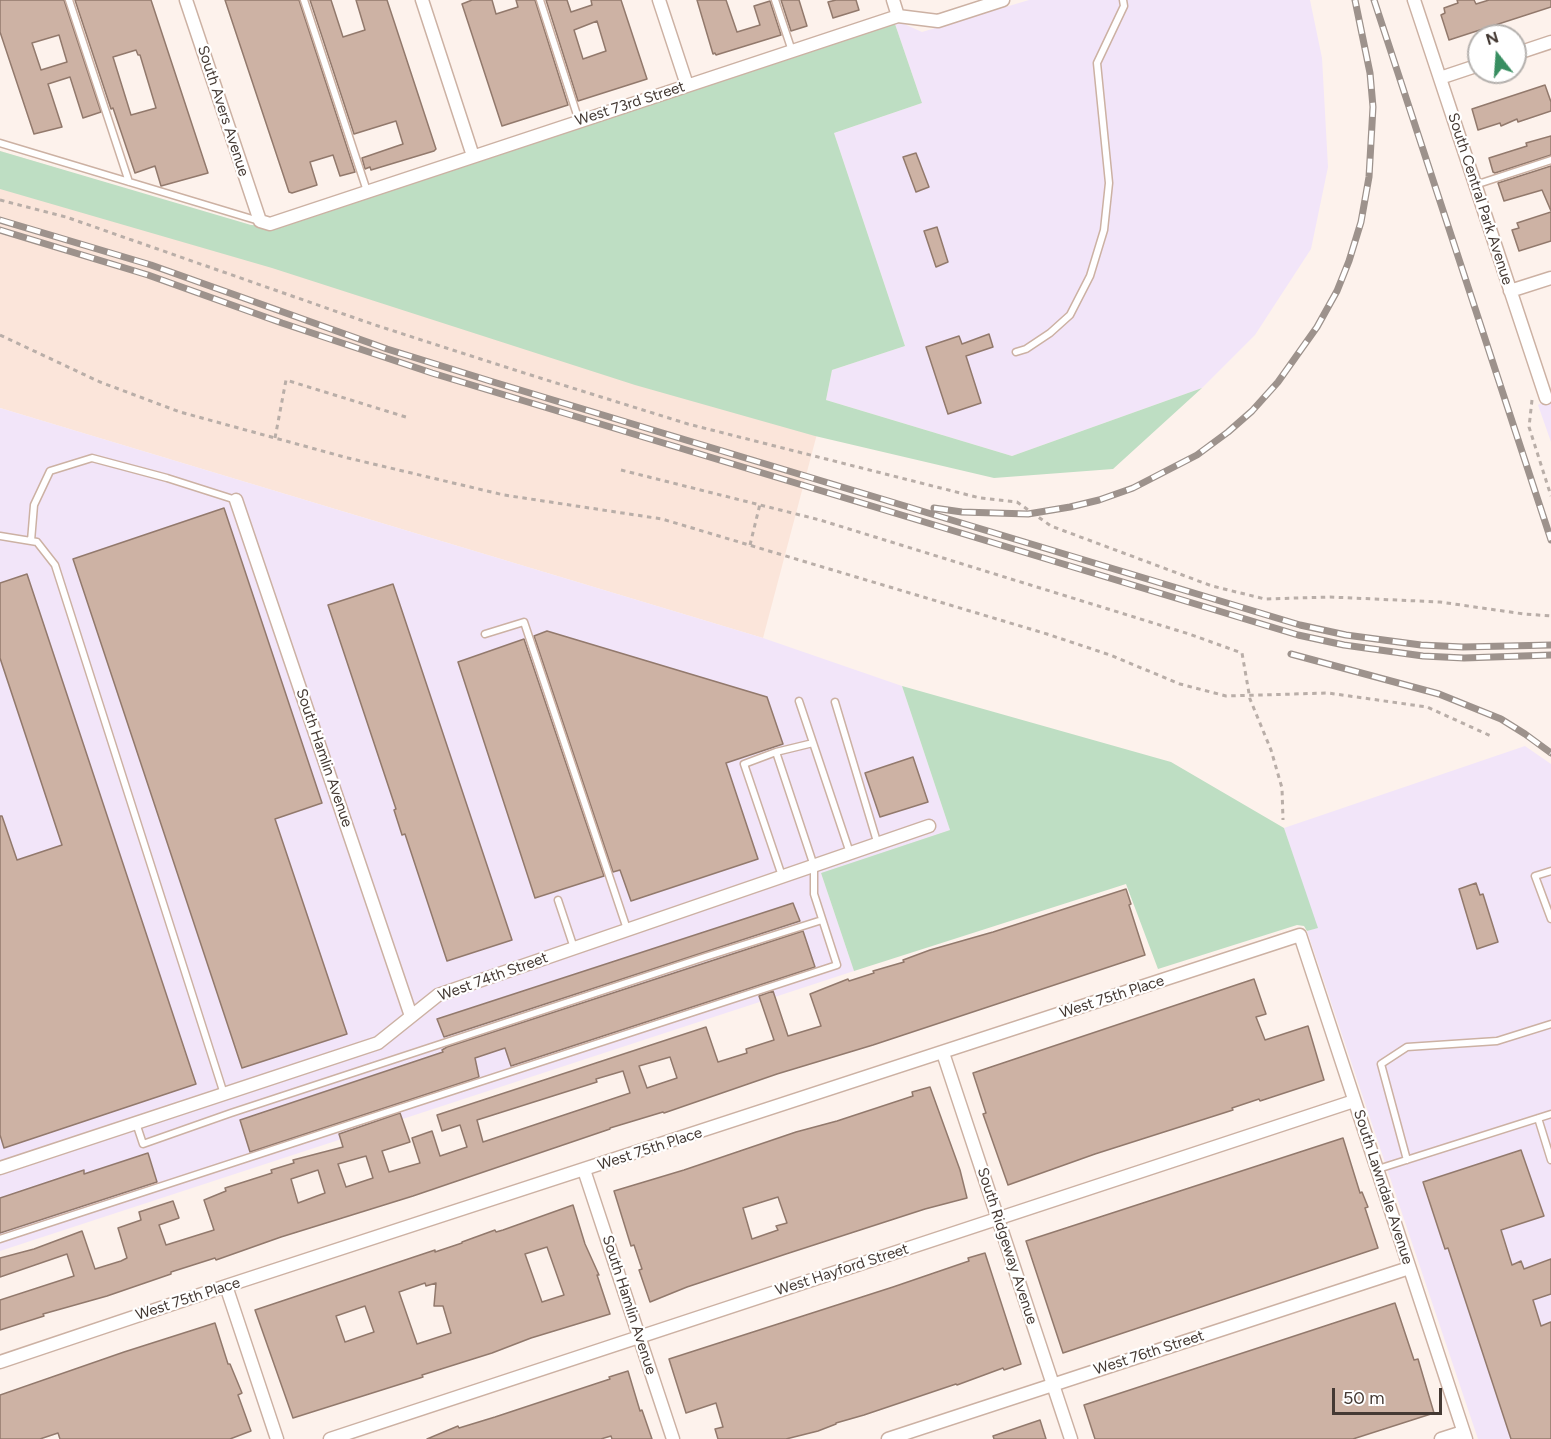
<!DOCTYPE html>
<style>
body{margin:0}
#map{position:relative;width:1551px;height:1439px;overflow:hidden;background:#fdf2ec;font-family:Figtree,sans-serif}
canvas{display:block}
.north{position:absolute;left:1467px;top:24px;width:60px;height:60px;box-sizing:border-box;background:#fff;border:2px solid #b4b0ad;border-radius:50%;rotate:343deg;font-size:16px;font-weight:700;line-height:24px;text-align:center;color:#443933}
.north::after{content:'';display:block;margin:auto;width:21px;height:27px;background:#388e61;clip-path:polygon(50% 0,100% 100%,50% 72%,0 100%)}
.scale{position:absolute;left:1332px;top:1388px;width:110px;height:27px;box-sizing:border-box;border:3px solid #443933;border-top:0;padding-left:8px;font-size:18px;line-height:21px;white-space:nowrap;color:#443933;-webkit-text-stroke:4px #fff;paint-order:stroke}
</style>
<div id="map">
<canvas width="1551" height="1439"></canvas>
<div class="north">N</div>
<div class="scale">50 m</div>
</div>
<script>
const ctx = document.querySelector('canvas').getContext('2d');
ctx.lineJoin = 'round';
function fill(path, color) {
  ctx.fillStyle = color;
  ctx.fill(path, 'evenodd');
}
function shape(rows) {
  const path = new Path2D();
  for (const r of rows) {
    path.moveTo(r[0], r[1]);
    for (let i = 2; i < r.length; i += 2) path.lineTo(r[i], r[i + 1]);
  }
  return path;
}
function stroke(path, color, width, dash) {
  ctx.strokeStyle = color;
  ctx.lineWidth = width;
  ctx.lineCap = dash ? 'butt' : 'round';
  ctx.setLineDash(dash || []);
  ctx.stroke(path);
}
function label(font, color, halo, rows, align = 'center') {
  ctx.font = font + ' Figtree,sans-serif';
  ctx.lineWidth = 4.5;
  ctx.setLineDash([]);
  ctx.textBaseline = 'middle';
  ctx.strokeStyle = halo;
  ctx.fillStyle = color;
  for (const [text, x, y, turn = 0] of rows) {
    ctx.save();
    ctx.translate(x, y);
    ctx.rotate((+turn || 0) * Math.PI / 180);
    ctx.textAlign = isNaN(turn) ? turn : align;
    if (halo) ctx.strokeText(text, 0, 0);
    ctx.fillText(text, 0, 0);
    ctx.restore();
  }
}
fill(shape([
 [0,151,826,400,763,638,0,408]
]), '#fbe5da');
fill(shape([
 [1029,0,1310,0,1322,58,1328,167,1311,249,1255,335,1202,388,1012,456,826,400,832,370,905,346,834,133,922,103,895,24,902,23,922,32],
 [1551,397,1551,442,1538,405],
 [0,408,763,638,902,686,950,830,821,873,854,971,0,1251],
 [1525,746,1551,764,1551,1439,1478,1439,1307,931,1317,928,1284,828]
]), '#f2e5f9');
fill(shape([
 [895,24,922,103,834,133,905,346,832,370,826,400,1012,456,1202,388,1113,469,994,478,815,436,635,385,272,268,0,189,0,151,251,225,272,226],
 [902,686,1171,762,1284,828,1318,928,1307,931,1304,926,1297,925,1158,969,1126,884,854,971,821,873,950,830]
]), '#bedec3');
const building = shape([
 [0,0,64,0,101,112,83,118,70,77,48,84,62,127,34,134,0,32,0,0],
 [59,35,67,62,41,70,32,43,59,35],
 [75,0,151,0,208,173,161,186,155,166,135,173,113,108,111,109,75,0],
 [136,50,138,55,140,55,156,108,131,115,113,57,136,50],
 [225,0,299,0,355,172,340,176,333,155,310,162,317,185,292,193,289,192,225,0],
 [310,0,331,0,343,37,365,30,356,0,387,0,436,149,434,151,371,170,370,167,365,169,362,158,403,144,396,121,354,134,310,0],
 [472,0,492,0,496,14,518,7,516,0,535,0,568,105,502,126,462,4,472,0],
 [546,0,567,0,571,12,592,5,591,0,621,0,647,79,578,101,546,0],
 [597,21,606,51,583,59,574,30,597,21],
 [697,0,726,0,737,32,760,25,754,6,770,1,781,35,716,55,715,53,713,54,697,0],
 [781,0,799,0,807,26,791,31,781,0],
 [836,0,856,0,859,10,833,18,828,2,836,0],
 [1457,0,1474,0,1476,4,1489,0,1551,0,1551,7,1449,40,1441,15,1445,13,1444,8,1458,3,1457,0],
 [1545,85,1551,102,1551,111,1518,122,1517,119,1501,126,1500,123,1478,130,1472,109,1545,85],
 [1551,136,1551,155,1495,173,1493,172,1489,158,1527,146,1526,143,1551,136],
 [916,153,929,187,916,192,903,157,916,153],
 [1551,166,1551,211,1542,190,1504,201,1498,183,1551,166],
 [1551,212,1551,241,1519,251,1512,230,1519,228,1517,223,1551,212],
 [937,227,948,262,936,267,924,231,937,227],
 [989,334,993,347,966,356,981,403,948,414,926,347,959,336,962,344,989,334],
 [224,508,322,803,275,819,347,1034,242,1068,73,559,224,508],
 [27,574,196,1084,4,1148,0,1135,0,816,2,816,17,860,62,845,0,658,0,583,27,574],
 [393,584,512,940,447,961,405,834,402,835,394,810,396,809,328,605,393,584],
 [547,631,767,697,783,744,726,763,758,859,631,901,620,870,613,872,534,636,547,631],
 [524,639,604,876,535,898,458,662,524,639],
 [913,757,928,802,880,817,865,773,913,757],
 [1476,883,1480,895,1483,894,1498,942,1477,949,1459,889,1476,883],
 [1126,889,1131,904,1129,905,1145,955,873,1045,777,1074,664,1113,663,1112,610,1128,610,1129,413,1196,281,1237,216,1260,215,1258,171,1272,171,1274,107,1296,43,1314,44,1316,0,1330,0,1300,74,1276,67,1254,0,1277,0,1258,34,1249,82,1231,95,1269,121,1261,127,1258,118,1228,141,1220,139,1212,173,1201,179,1218,159,1225,166,1245,214,1230,204,1200,226,1191,225,1188,272,1173,271,1170,294,1163,293,1160,343,1147,339,1134,400,1113,410,1142,382,1151,389,1172,420,1163,412,1138,432,1131,440,1156,467,1147,460,1125,442,1131,437,1115,706,1027,718,1062,747,1053,746,1049,774,1040,759,996,773,991,788,1036,821,1026,810,994,848,979,849,981,874,973,873,971,904,962,903,960,930,950,993,932,1126,889],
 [670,1057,677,1078,647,1088,639,1066,670,1057],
 [623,1071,630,1093,483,1142,477,1120,597,1082,596,1079,623,1071],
 [366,1156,373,1178,346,1187,338,1164,366,1156],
 [318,1170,325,1193,298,1203,291,1179,318,1170],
 [793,903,800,921,444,1037,437,1019,793,903],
 [803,931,815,967,511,1066,505,1048,475,1058,479,1077,250,1152,240,1120,443,1052,442,1050,447,1047,803,931],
 [1254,979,1266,1014,1256,1017,1265,1040,1308,1026,1324,1080,1260,1101,1259,1099,1232,1108,1233,1110,1095,1154,1008,1185,983,1114,986,1113,973,1073,1254,979],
 [930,1087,960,1170,967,1198,925,1209,786,1254,687,1287,650,1302,639,1270,642,1269,634,1245,631,1246,614,1191,684,1170,796,1132,837,1121,913,1096,912,1092,930,1087],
 [778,1197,787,1223,776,1226,778,1230,752,1239,743,1208,778,1197],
 [1343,1138,1360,1193,1362,1192,1368,1207,1365,1208,1378,1248,1063,1353,1026,1241,1343,1138],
 [1521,1150,1544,1216,1501,1230,1512,1265,1521,1261,1524,1269,1551,1259,1551,1294,1533,1300,1541,1326,1551,1322,1551,1439,1511,1439,1448,1248,1445,1249,1423,1182,1521,1150],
 [148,1153,157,1182,0,1233,0,1198,84,1170,84,1174,148,1153],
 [573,1205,585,1244,599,1275,597,1275,610,1314,531,1338,492,1353,422,1375,423,1377,293,1418,255,1310,435,1250,435,1252,462,1243,462,1242,495,1230,496,1232,503,1230,573,1205],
 [547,1247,564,1295,542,1302,525,1254,547,1247],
 [425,1283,426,1286,436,1283,434,1306,443,1306,451,1333,417,1344,399,1292,425,1283],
 [365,1306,374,1332,345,1342,336,1316,365,1306],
 [985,1253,1021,1364,1004,1370,1003,1368,957,1385,956,1384,864,1415,836,1423,836,1424,818,1431,786,1439,718,1439,715,1429,723,1427,716,1403,686,1413,669,1359,893,1287,969,1261,968,1258,985,1253],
 [1395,1303,1414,1360,1418,1359,1434,1413,1353,1439,1095,1439,1084,1405,1395,1303],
 [215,1323,228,1364,230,1364,242,1393,238,1395,251,1431,230,1439,60,1439,58,1433,40,1439,0,1439,0,1395,124,1352,215,1323],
 [628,1371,640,1411,642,1410,652,1439,612,1439,611,1436,601,1439,427,1439,458,1426,459,1428,495,1417,610,1379,609,1377,628,1371],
 [1040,1420,1046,1439,994,1439,993,1436,1040,1420]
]);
fill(building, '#cdb2a4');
stroke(building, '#92796c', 1.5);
const lane = shape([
 [69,0,129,182],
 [304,0,367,191],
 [540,0,579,121],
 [775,0,792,51],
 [0,143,259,221],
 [1475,185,1551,160],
 [1016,352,1026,349,1050,333,1070,315,1090,276,1104,230,1109,183,1097,63,1124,6,1123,0],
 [0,536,37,542,55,565,224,1094],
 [31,541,34,505,50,471,92,458,167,478,236,500],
 [485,634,524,622,627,929],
 [799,701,850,853],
 [835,702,878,845],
 [776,752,744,764,782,876],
 [1551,871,1535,876,1551,919],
 [558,900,574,948],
 [1538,1118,1551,1160],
 [136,1123,143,1144,231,1113,705,957,822,920],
 [1407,1160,1381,1064,1407,1047,1497,1041,1551,1024],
 [1378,1169,1551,1114],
 [0,1239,837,965,814,894,814,866,776,752,813,743]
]);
const street = shape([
 [186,0,260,221,270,224,898,16,938,21,1003,0],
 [422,0,473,156],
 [659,0,687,85],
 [893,0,898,16],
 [1414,0,1546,398],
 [1515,54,1551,42],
 [1440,78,1479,65],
 [1510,291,1551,278],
 [236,500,411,1016],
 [943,1053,1071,1439],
 [0,1168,378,1043,438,995,929,826],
 [584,1170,673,1439],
 [226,1286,277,1439],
 [0,1362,226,1286,1300,935,1466,1439],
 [330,1439,1354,1101],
 [888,1439,1409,1268],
 [1441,1439,1463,1432]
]);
stroke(lane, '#ccb1a3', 9);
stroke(street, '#ccb1a3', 15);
stroke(shape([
 [0,200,66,217,375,325,521,372,688,424,980,498,1017,502,1051,526,1212,586,1265,599,1330,597,1440,602,1524,614,1551,616],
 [0,335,100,382,180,412,348,458,504,495,662,519,1047,634,1110,655,1180,684,1226,696,1328,693,1427,707,1491,736],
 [1532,400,1529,427,1551,496],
 [275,438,286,380,409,418],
 [621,470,820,520,1189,634,1242,653,1250,699,1271,750,1282,788,1283,820],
 [750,545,760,504]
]), '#b9aea8', 3, [4.5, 4.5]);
stroke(lane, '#fff', 6);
stroke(street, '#fff', 12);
const rail = shape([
 [1374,0,1551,540],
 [0,220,151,265,387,349,490,381,1300,625,1346,635,1421,645,1463,647,1551,645],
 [0,230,148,275,282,323,432,373,1298,635,1344,645,1423,656,1464,658,1551,655],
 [934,508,962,512,1028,514,1070,507,1099,500,1133,488,1197,455,1228,432,1252,411,1278,382,1317,327,1337,291,1349,261,1361,222,1369,177,1373,107,1370,73,1355,0],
 [1291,654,1439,694,1501,719,1525,734,1551,753]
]);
stroke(rail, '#9d928c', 7);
stroke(rail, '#fff', 4.5, [14]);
label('15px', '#443933', '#fff', [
 ["West 73rd Street",630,104,-18],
 ["South Avers Avenue",223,111,72],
 ["South Central Park Avenue",1480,199,72],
 ["South Hamlin Avenue",324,758,71],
 ["West 74th Street",493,977,-20],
 ["West 75th Place",1112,997,-18],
 ["West 75th Place",650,1149,-18],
 ["South Lawndale Avenue",1383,1187,72],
 ["South Ridgeway Avenue",1007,1246,72],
 ["West Hayford Street",842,1270,-18],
 ["West 75th Place",188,1299,-18],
 ["South Hamlin Avenue",629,1305,72],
 ["West 76th Street",1149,1353,-18]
]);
</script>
